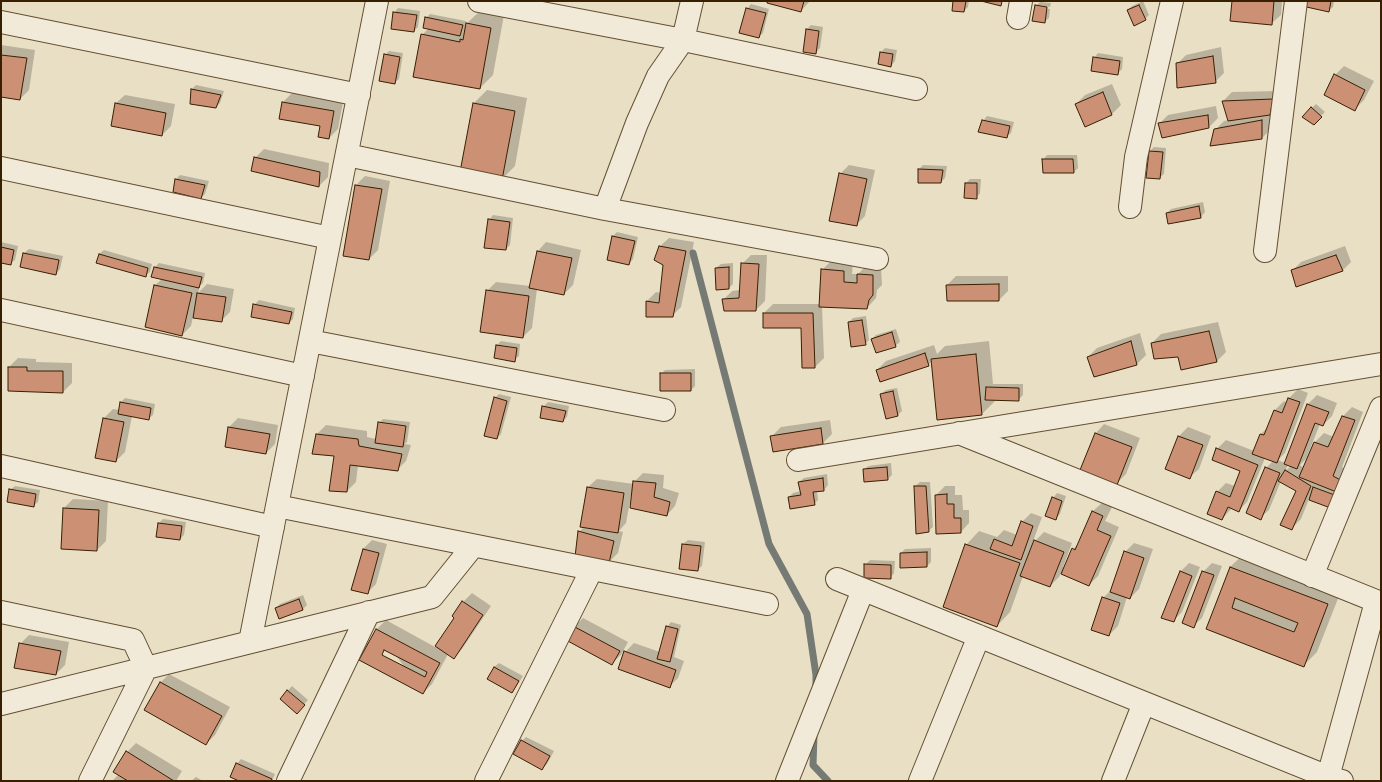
<!DOCTYPE html>
<style>
body{margin:0}
#map{position:relative;width:1382px;height:782px;overflow:hidden;background:#e9dfc4;font-family:"IM FELL DW Pica",serif}
canvas{display:block}
.frame{position:absolute;inset:0;border:2px solid #381f02;pointer-events:none}
</style>
<div id="map">
<canvas width="1382" height="782"></canvas>
<div class="frame"></div>
</div>
<script>
const ctx = document.querySelector('canvas').getContext('2d');
ctx.lineJoin = 'round';
function fill(path, color) {
  ctx.fillStyle = color;
  ctx.fill(path, 'evenodd');
}
function shape(rows) {
  const path = new Path2D();
  for (const r of rows) {
    path.moveTo(r[0], r[1]);
    for (let i = 2; i < r.length; i += 2) path.lineTo(r[i], r[i + 1]);
  }
  return path;
}
function stroke(path, color, width, dash) {
  ctx.strokeStyle = color;
  ctx.lineWidth = width;
  ctx.lineCap = dash ? 'butt' : 'round';
  ctx.setLineDash(dash || []);
  ctx.stroke(path);
}
fill(shape([
 [768,1,810,1,801,11],
 [954,1,969,1,968,7,964,11],
 [1143,1,1149,15,1145,19,1128,10,1132,6],
 [1233,1,1282,1,1281,15,1272,23],
 [1304,1,1334,1,1333,7,1328,11],
 [1040,2,1051,3,1050,7,1038,5,1038,7,1050,9,1049,18,1044,22,1036,6],
 [751,4,769,9,763,33,759,37,747,9],
 [398,8,420,11,418,27,414,31,394,13],
 [480,11,504,15,493,75,480,88,422,35,428,29,426,18,430,14,466,21,465,25],
 [811,25,823,27,820,48,815,53,807,29],
 [1,45,35,50,29,90,20,99,1,96],
 [1221,47,1224,73,1215,82,1177,64,1186,55],
 [885,48,897,50,895,61,891,66,881,52],
 [389,51,403,53,399,79,394,83,385,55],
 [1098,53,1123,57,1122,69,1117,74,1094,58],
 [1344,66,1374,81,1364,100,1355,109,1335,75],
 [1112,84,1121,105,1112,114,1086,126,1076,104,1085,95],
 [196,85,224,91,220,103,216,107,192,89],
 [487,90,527,98,515,166,502,179,474,103],
 [1281,91,1279,104,1271,112,1271,129,1262,138,1215,130,1224,121,1229,120,1223,101,1232,92],
 [292,93,343,102,338,129,329,138,321,125,283,102],
 [125,95,175,104,171,126,162,135,116,103],
 [1316,104,1325,112,1314,123,1303,116],
 [1216,106,1218,118,1209,127,1159,124,1168,115],
 [987,116,1014,122,1011,133,1006,137,983,121],
 [1154,147,1166,148,1164,174,1159,178,1150,151],
 [264,149,329,163,328,177,319,186,255,158],
 [1047,155,1077,155,1078,168,1074,172,1043,160],
 [849,165,875,170,865,216,856,225,840,174],
 [923,165,947,166,945,178,941,182,919,169],
 [180,175,209,181,205,194,201,198,174,191,176,179],
 [365,176,390,181,378,250,369,259,344,255,356,185],
 [970,179,981,179,980,193,976,198,966,183],
 [1203,202,1205,212,1201,217,1167,213,1171,209],
 [493,215,513,218,510,245,506,249,489,220],
 [617,232,638,237,633,259,629,264,608,259,613,236],
 [669,238,694,242,681,307,672,316,647,316,647,301,656,292,661,293,664,265,659,247],
 [1,242,18,246,15,260,10,264,1,262],
 [546,242,581,250,573,285,564,294,537,289,532,328,523,337,487,291,496,282,530,286,538,251],
 [1345,246,1351,262,1342,271,1292,271,1301,262],
 [29,249,63,256,60,269,56,274,22,266,24,253],
 [104,250,152,264,150,272,145,276,99,254],
 [751,255,767,255,765,301,756,310,723,300,732,291,740,290,742,264],
 [831,261,853,262,852,274,858,274,866,266,881,267,882,285,877,290,876,298,867,308,822,306,824,358,815,367,803,367,802,327,764,327,764,313,773,304,820,304,822,270],
 [159,263,205,273,203,283,200,286,198,293,207,284,234,289,230,312,221,321,193,317,191,326,182,335,146,327,155,285,162,279,155,267],
 [733,263,733,284,729,288,716,268,721,264],
 [956,276,1008,276,1008,291,999,300,947,285],
 [259,300,295,308,293,319,289,323,254,305],
 [866,316,869,340,865,344,849,322,853,318],
 [1218,322,1226,352,1217,361,1181,369,1178,356,1152,343,1161,334],
 [896,329,900,342,895,346,872,339,876,335],
 [1140,333,1146,355,1137,364,1088,357,1097,348],
 [501,341,520,344,519,356,514,360,496,346],
 [989,341,993,384,1023,384,1023,395,1018,400,995,399,995,401,982,414,938,419,932,361,928,365,877,370,886,361,934,345,937,354,945,346],
 [18,358,36,359,36,362,72,363,72,383,63,392,9,367],
 [695,369,695,386,691,390,661,374,665,370],
 [897,388,902,411,898,415,887,418,881,394,886,390],
 [1298,389,1308,393,1285,453,1278,460,1285,463,1308,404,1317,395,1337,403,1332,416,1323,425,1320,424,1306,459,1300,465,1304,468,1315,442,1324,433,1334,437,1343,416,1352,407,1363,412,1342,467,1356,475,1344,494,1309,499,1301,519,1292,528,1298,491,1281,481,1269,510,1260,518,1266,468,1273,461,1265,458,1247,502,1238,511,1232,508,1222,519,1217,492,1226,483,1235,486,1241,471,1217,449,1226,440,1254,451,1261,434,1269,426,1275,410,1284,401,1287,403,1289,398],
 [1288,465,1291,466,1285,471],
 [499,394,511,397,501,434,497,438,495,398],
 [125,398,155,404,153,415,148,419,132,416,125,452,116,461,104,418,113,409,119,410,121,402],
 [548,402,569,406,567,417,563,421,543,407],
 [238,418,278,425,275,444,266,453,229,427],
 [383,419,410,422,407,442,405,444,411,445,406,461,397,470,358,465,356,482,347,491,335,455,314,453,317,434,326,425,367,431,367,437,376,439,379,423],
 [830,420,832,434,823,443,772,436,781,427],
 [1104,424,1140,438,1126,474,1117,483,1096,433],
 [1188,427,1211,436,1199,469,1190,477,1167,469,1179,436],
 [891,463,892,475,888,479,864,470,868,466],
 [643,473,664,475,663,488,679,493,675,506,667,515,631,496,626,523,619,531,623,532,618,553,609,562,579,532,584,527,588,487,597,479,634,484,634,482],
 [827,474,828,485,824,490,817,491,818,500,814,504,789,497,793,493,801,491,799,482,804,478],
 [920,482,930,482,933,527,928,531,915,486],
 [15,486,40,490,38,502,33,506,10,490],
 [945,486,955,486,955,495,962,495,963,510,969,510,969,523,961,532,936,495],
 [1057,493,1066,496,1060,514,1055,519,1053,498],
 [73,499,108,501,106,541,97,550,64,508],
 [1102,503,1112,507,1105,521,1119,527,1098,576,1089,585,1061,573,1059,577,1050,586,1023,576,1010,612,997,626,966,545,979,531,997,537,1004,530,1017,535,1022,522,1031,513,1042,517,1032,544,1044,532,1072,543,1063,567,1065,568,1073,549,1080,542,1093,511],
 [163,519,186,522,184,535,180,539,159,523],
 [372,540,387,544,376,584,367,593,363,549],
 [688,540,705,542,702,566,697,570,680,568,683,544],
 [1134,543,1153,549,1139,589,1130,598,1127,597,1118,626,1109,635,1103,598,1112,589,1125,552],
 [931,548,931,562,927,566,901,553,905,549],
 [1244,554,1341,591,1317,652,1304,665,1207,629,1230,567],
 [870,560,895,561,894,573,890,578,865,565],
 [1189,563,1200,567,1182,612,1173,621,1180,572],
 [1212,563,1222,566,1202,618,1193,626,1203,572],
 [472,593,491,606,462,649,454,658,448,654,432,684,423,693,377,629,386,620,435,647,456,617,463,602],
 [303,595,307,605,303,609,276,608,280,604],
 [583,618,628,642,621,655,612,663,574,627],
 [671,622,681,625,674,657,684,661,678,678,669,687,625,652,634,643,660,652,667,627],
 [29,635,69,642,65,665,56,674,20,644],
 [499,663,523,676,516,687,512,692,494,667],
 [169,674,230,707,215,735,206,744,160,683],
 [292,686,308,700,301,708,281,698],
 [526,737,554,751,547,764,542,769,522,741],
 [136,743,182,771,176,781,112,781,119,774,127,752],
 [241,759,275,774,272,781,242,781,237,764],
 [196,777,203,781,191,781]
]), '#0003');
stroke(shape([
 [693,253,769,544,807,614,816,675,816,687],
 [814,735,813,765,828,781]
]), '#757b74', 7);
const building = shape([
 [767,1,804,1,801,12,767,3,767,1],
 [953,1,966,1,964,12,952,11,953,1],
 [981,1,1002,1,1001,6,981,1],
 [1232,1,1274,1,1272,25,1230,21,1232,1],
 [1303,1,1331,1,1329,12,1302,6,1303,1],
 [1035,5,1047,7,1045,23,1032,21,1035,5],
 [1139,5,1146,20,1134,26,1127,10,1139,5],
 [746,8,766,13,759,38,739,33,746,8],
 [393,12,417,15,414,32,391,29,393,12],
 [425,17,463,25,460,36,423,28,425,17],
 [466,23,491,28,480,89,413,77,421,34,460,42,460,39,463,40,466,23],
 [806,29,819,31,816,54,803,52,806,29],
 [880,52,893,54,891,67,878,64,880,52],
 [384,54,400,57,395,84,379,81,384,54],
 [1,55,27,58,20,100,1,97,1,55],
 [1213,56,1216,83,1177,88,1176,63,1213,56],
 [1093,57,1120,61,1118,75,1091,71,1093,57],
 [1334,74,1365,90,1355,111,1324,95,1334,74],
 [191,89,221,95,216,108,190,104,191,89],
 [1103,92,1112,115,1085,127,1075,104,1103,92],
 [1273,99,1270,115,1228,121,1222,101,1273,99],
 [282,102,334,111,329,139,318,137,320,126,279,119,282,102],
 [115,103,166,113,162,136,111,126,115,103],
 [473,103,515,111,502,180,460,172,473,103],
 [1311,107,1322,117,1314,125,1302,117,1311,107],
 [1208,115,1209,128,1162,138,1158,123,1208,115],
 [982,120,1010,126,1007,138,978,132,982,120],
 [1262,120,1262,139,1210,146,1214,129,1262,120],
 [1149,151,1163,152,1160,179,1146,178,1149,151],
 [254,157,320,172,319,187,251,171,254,157],
 [1042,159,1073,159,1074,173,1043,173,1042,159],
 [918,169,943,170,941,183,918,183,918,169],
 [839,173,867,179,857,226,829,221,839,173],
 [175,179,205,185,201,199,173,192,175,179],
 [965,183,977,183,977,199,964,198,965,183],
 [355,185,382,189,369,260,343,256,355,185],
 [1199,206,1201,218,1168,224,1166,213,1199,206],
 [488,219,510,222,506,250,484,248,488,219],
 [612,236,635,241,629,265,607,260,612,236],
 [659,246,686,251,673,317,646,317,646,301,659,303,663,265,654,260,659,246],
 [1,247,14,250,11,265,1,263,1,247],
 [537,251,572,258,564,295,529,288,537,251],
 [23,253,59,260,56,275,20,267,23,253],
 [99,254,148,268,146,277,96,263,99,254],
 [1336,255,1343,271,1296,287,1291,270,1336,255],
 [741,263,759,264,756,311,724,311,722,299,739,298,741,263],
 [154,267,202,277,199,288,151,277,154,267],
 [729,267,729,289,716,290,715,268,729,267],
 [821,269,844,271,844,282,857,283,857,274,873,275,873,295,869,300,867,309,819,307,821,269],
 [999,284,999,301,947,301,946,285,999,284],
 [154,285,192,293,182,336,145,327,154,285],
 [486,290,529,296,523,338,480,332,486,290],
 [197,293,226,297,222,322,193,318,197,293],
 [253,304,292,312,289,324,251,317,253,304],
 [763,313,813,313,815,368,802,368,801,328,763,328,763,313],
 [862,320,866,345,851,347,848,322,862,320],
 [1209,331,1217,362,1181,370,1178,357,1154,359,1151,343,1209,331],
 [892,332,896,347,876,353,871,339,892,332],
 [1131,341,1137,365,1094,377,1087,357,1131,341],
 [496,345,517,348,515,362,494,358,496,345],
 [925,353,929,366,880,382,876,370,925,353],
 [976,354,982,415,937,420,931,359,976,354],
 [8,367,27,367,27,371,63,371,63,393,8,391,8,367],
 [660,373,691,373,691,391,660,391,660,373],
 [986,387,1019,388,1019,401,985,400,986,387],
 [893,391,898,416,886,419,880,394,893,391],
 [494,397,507,401,497,439,484,436,494,397],
 [1288,398,1300,402,1277,463,1252,454,1260,434,1264,435,1274,410,1282,413,1288,398],
 [120,402,151,408,149,420,118,414,120,402],
 [1307,404,1329,412,1323,426,1315,423,1297,469,1284,464,1307,404],
 [542,406,566,411,563,422,540,418,542,406],
 [1342,416,1355,420,1333,476,1348,484,1344,495,1299,477,1314,442,1328,447,1342,416],
 [103,418,124,422,116,462,95,458,103,418],
 [378,422,406,426,403,447,375,443,378,422],
 [228,427,270,434,266,454,225,447,228,427],
 [821,428,823,444,773,452,770,436,821,428],
 [1095,433,1132,447,1117,485,1080,470,1095,433],
 [316,434,358,439,359,446,402,454,398,471,350,465,347,492,329,491,334,456,312,454,316,434],
 [1178,436,1203,445,1190,479,1165,469,1178,436],
 [1216,448,1258,465,1239,512,1228,507,1222,520,1207,514,1216,491,1230,497,1240,471,1212,460,1216,448],
 [887,467,888,480,864,482,863,469,887,467],
 [1265,467,1280,473,1261,520,1246,513,1265,467],
 [1285,470,1311,486,1292,530,1280,525,1296,491,1278,481,1285,470],
 [823,478,824,491,813,492,815,505,790,509,788,497,801,495,798,482,823,478],
 [633,481,656,483,654,497,670,502,667,516,630,508,633,481],
 [914,486,926,486,929,532,916,534,914,486],
 [587,487,624,493,618,533,580,527,587,487],
 [1313,487,1340,497,1336,510,1309,500,1313,487],
 [9,489,36,494,34,507,7,502,9,489],
 [947,494,947,504,954,504,954,518,961,518,961,533,936,534,935,495,947,494],
 [1052,497,1062,501,1056,520,1045,516,1052,497],
 [63,508,99,510,97,551,61,549,63,508],
 [1092,511,1103,516,1097,530,1111,536,1089,586,1061,574,1072,548,1075,550,1092,511],
 [1021,521,1033,526,1021,560,990,549,994,539,1012,546,1021,521],
 [158,523,182,526,180,540,156,537,158,523],
 [578,531,614,541,609,563,575,557,578,531],
 [1034,540,1064,552,1050,587,1020,576,1034,540],
 [682,544,701,546,698,571,679,569,682,544],
 [965,544,1020,563,997,627,943,607,965,544],
 [363,549,379,553,368,594,351,590,363,549],
 [1124,551,1144,558,1130,599,1110,592,1124,551],
 [927,552,927,567,900,568,900,553,927,552],
 [864,564,891,565,891,579,864,578,864,564],
 [1230,567,1328,604,1304,667,1206,629,1230,567],
 [1235,598,1298,623,1294,632,1232,608,1235,598],
 [1180,571,1192,576,1174,622,1161,618,1180,571],
 [1202,571,1214,575,1194,628,1182,623,1202,571],
 [1102,597,1120,603,1109,636,1091,630,1102,597],
 [299,599,303,610,279,619,275,608,299,599],
 [462,601,483,615,454,659,435,646,454,618,452,616,462,601],
 [573,626,620,651,612,665,566,640,573,626],
 [666,626,678,629,670,662,657,659,666,626],
 [376,629,440,663,423,694,359,660,376,629],
 [19,643,61,651,56,675,14,668,19,643],
 [384,650,427,672,425,677,382,655,384,650],
 [624,651,676,670,670,688,618,669,624,651],
 [494,667,519,681,512,693,487,679,494,667],
 [160,682,222,716,206,745,144,710,160,682],
 [287,690,305,705,297,714,280,699,287,690],
 [521,740,550,756,542,770,513,754,521,740],
 [126,751,174,781,128,781,113,772,126,751],
 [236,763,272,779,271,781,239,781,230,777,236,763]
]);
fill(building, '#cc9175');
stroke(building, '#381f02', 1);
const minor = shape([
 [479,1,683,40,916,89],
 [1018,18,1021,1],
 [1,22,359,95],
 [347,155,605,209,877,259],
 [1,168,330,238],
 [1130,207,1136,157,1172,1],
 [605,209,637,123,658,76,683,40,692,1],
 [1265,251,1296,1],
 [1,310,303,376],
 [310,341,664,410],
 [959,433,1381,603],
 [798,460,1381,364],
 [1,466,273,527],
 [277,506,767,604],
 [1312,576,1381,408],
 [837,579,1328,777,1342,781],
 [1,612,133,640,146,668,90,781],
 [250,642,377,1],
 [1,704,432,597,473,546],
 [1328,777,1376,602],
 [288,781,369,612],
 [486,781,592,569],
 [787,781,863,590],
 [920,781,979,636],
 [1113,781,1144,703]
]);
stroke(minor, '#644f32', 24);
stroke(minor, '#f1ead9', 22);
</script>
